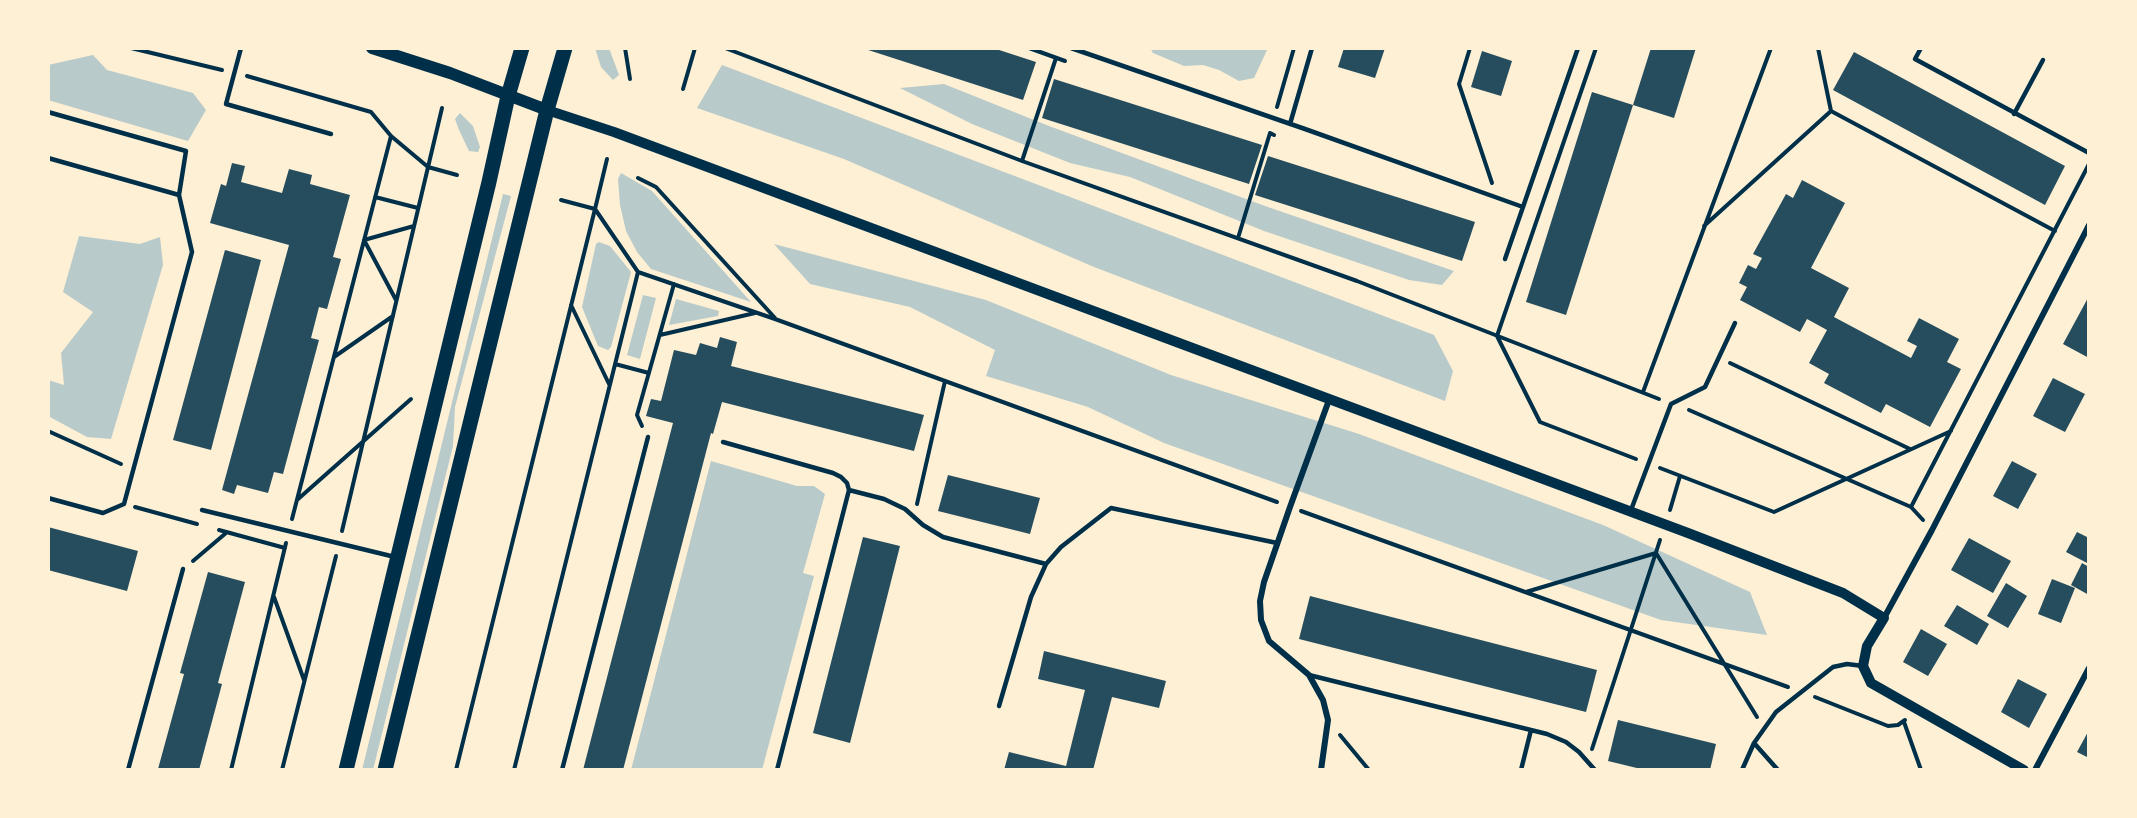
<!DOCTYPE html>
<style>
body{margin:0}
#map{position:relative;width:2137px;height:818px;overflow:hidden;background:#fdf0d5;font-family:"Fira Sans Condensed",sans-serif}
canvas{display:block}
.frame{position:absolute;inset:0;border:50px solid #fdf0d5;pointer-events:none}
</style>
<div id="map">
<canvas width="2137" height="818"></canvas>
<div class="frame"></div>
</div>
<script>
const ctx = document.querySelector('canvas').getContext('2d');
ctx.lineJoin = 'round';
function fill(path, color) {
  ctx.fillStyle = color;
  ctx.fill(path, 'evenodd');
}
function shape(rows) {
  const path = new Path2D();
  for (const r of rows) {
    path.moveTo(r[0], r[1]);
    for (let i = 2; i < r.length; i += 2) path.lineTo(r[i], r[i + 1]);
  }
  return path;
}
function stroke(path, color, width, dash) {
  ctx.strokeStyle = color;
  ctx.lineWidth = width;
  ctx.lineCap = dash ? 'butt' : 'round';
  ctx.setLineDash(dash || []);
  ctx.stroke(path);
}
fill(shape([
 [595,48,609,48,619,75,613,80,601,67],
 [1150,48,1268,48,1254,78,1239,81,1219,70,1203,65,1184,66,1153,53],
 [93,55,107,70,193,93,206,110,188,141,48,100,48,65],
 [722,65,1434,335,1453,371,1445,401,1094,267,844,159,697,108],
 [944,84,1049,126,1265,206,1454,271,1442,285,1409,280,1264,231,1130,177,1070,163,972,124,900,88],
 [460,113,473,126,480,147,478,152,469,151,459,130,455,119],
 [621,173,652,191,751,302,651,269,637,252,626,231,620,205,618,179],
 [503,194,511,196,455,407,453,446,373,770,362,770],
 [79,236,140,244,160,237,163,265,111,439,87,437,48,416,48,380,64,385,61,353,93,312,63,292],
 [599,242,610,246,631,272,611,347,608,350,598,346,582,307,596,244],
 [774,244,986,300,1171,375,1359,434,1603,525,1750,592,1767,635,1661,620,1164,443,1088,407,986,376,995,350,910,307,810,284],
 [643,295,656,298,640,359,627,355],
 [676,299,719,311,718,316,669,325],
 [711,461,797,486,814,486,825,494,803,573,814,576,762,770,631,770]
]), '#b9caca');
fill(shape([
 [862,48,993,48,1036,62,1023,100],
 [1344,48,1385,48,1375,78,1338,67],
 [1651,48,1696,48,1674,118,1633,105],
 [1482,51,1512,61,1501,96,1471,87],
 [1854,52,2065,166,2045,205,1833,90],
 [1054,79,1262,145,1249,184,1042,118],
 [1592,92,1633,105,1566,315,1526,302],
 [1268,156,1475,222,1462,261,1255,195],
 [232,163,245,166,241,182,282,193,289,169,312,175,310,184,350,195,333,257,341,259,327,309,319,307,311,338,319,340,283,474,274,472,268,493,237,485,234,494,222,490,289,245,210,223,221,184,226,186],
 [1802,180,1845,203,1811,268,1849,288,1834,317,1911,358,1917,346,1907,341,1919,318,1959,339,1947,362,1961,369,1930,427,1886,404,1881,413,1824,383,1829,374,1809,363,1827,330,1807,319,1800,332,1740,300,1747,287,1739,283,1748,265,1756,269,1762,258,1753,254,1786,194,1793,198],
 [225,250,261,260,211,450,173,440],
 [2089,296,2089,358,2063,344],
 [720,337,737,342,731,366,924,415,914,451,722,402,713,434,711,433,623,770,583,770,673,423,646,416,651,399,661,401,674,350,696,355,700,343,717,348],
 [2053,378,2085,394,2065,432,2033,416],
 [2012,461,2037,474,2018,509,1993,496],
 [948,475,1040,498,1030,534,938,511],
 [48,527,138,551,127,591,48,570],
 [2077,532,2089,538,2089,564,2066,552],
 [863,537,900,546,850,743,813,733],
 [1969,538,2011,561,1993,593,1951,570],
 [2082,563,2089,567,2089,595,2071,585],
 [208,572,245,582,218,683,222,684,199,770,161,770,158,769,184,674,180,673],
 [2052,579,2075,588,2061,623,2038,614],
 [2006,583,2027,596,2008,628,1987,616],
 [1310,596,1597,670,1586,712,1299,639],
 [1957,605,1989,624,1977,645,1944,626],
 [1921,629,1947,644,1928,676,1903,662],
 [1044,651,1166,681,1159,708,1112,697,1093,770,1004,770,1009,752,1066,766,1085,690,1038,679],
 [2018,679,2047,694,2029,728,2001,712],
 [1618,720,1716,744,1710,770,1645,770,1608,761],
 [2089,730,2089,758,2077,752]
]), '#264d5e');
stroke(shape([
 [131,48,222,70],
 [625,48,630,79],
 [725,48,1022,161,1357,281,1659,399],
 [1029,48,1065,61],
 [1470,48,1459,84,1492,183],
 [1596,48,1497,336,1540,422,1636,459],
 [1818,48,1831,111],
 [247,76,371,112,391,136,428,167,457,175],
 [683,89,695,48],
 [1277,107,1294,48],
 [1022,161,1056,58],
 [638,178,656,187,775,318],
 [375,197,418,208],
 [561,200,595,209,607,159],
 [595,209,638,272,775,319,1277,502],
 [1704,226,1831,111,2055,231],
 [1238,238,1270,133,1274,135],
 [396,300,364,240,414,226],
 [571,305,609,384],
 [660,335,755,313],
 [334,357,393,316],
 [1730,363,1910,449],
 [615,364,649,373],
 [1643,392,1771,48],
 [1689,410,1911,507,1923,520],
 [642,426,637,415,674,284],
 [48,431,121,464],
 [1660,468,1774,512,1951,431],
 [297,500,411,399],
 [917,504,945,381],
 [135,507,197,524],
 [1911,507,2089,164],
 [1670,510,1680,476],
 [1301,511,1788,687],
 [292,519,391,136],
 [219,530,285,548],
 [342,531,442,108],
 [193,561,226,533],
 [1526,592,1656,553,1757,717],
 [274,597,304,680],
 [1815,697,1888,726,1898,725,1905,720],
 [1904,722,1921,770],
 [1340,735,1369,770],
 [1592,749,1660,540],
 [231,770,286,543],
 [282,770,336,556],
 [456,770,595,209],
 [514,770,638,272]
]), '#003049', 4);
stroke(shape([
 [241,48,226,104,331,134],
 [1071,48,1305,129,1523,207],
 [1921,48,1915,59,2089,153],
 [48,112,186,151,179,195,192,252,124,504,103,513,48,498],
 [2014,114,2043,60],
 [1290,124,1312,48],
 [48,158,179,195],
 [1505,259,1578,48],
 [723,442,833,473,841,477,847,483,849,490],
 [202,510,395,557],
 [1631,510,1671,404,1705,387,1735,323],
 [1309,675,1547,734,1566,742,1579,752,1595,770],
 [999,706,1031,597,1046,564,1061,547,1111,508,1277,543],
 [1754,743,1778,770],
 [128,770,183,569],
 [562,770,648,437],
 [777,770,849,490,884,499,905,509,923,525,943,537,1046,564],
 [1521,770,1531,730],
 [1742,770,1754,743,1776,712,1833,667,1847,664,1863,666]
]), '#003049', 4.5);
stroke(shape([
 [1884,618,1932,530,2089,225],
 [1321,770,1328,720,1323,700,1309,675,1269,641,1261,620,1260,601,1264,582,1290,507,1329,400],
 [2035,770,2089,668]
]), '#003049', 6);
stroke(shape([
 [547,110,614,132,1688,533,1843,593,1884,618,1867,646,1863,666,1871,683,2024,770]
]), '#003049', 10);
stroke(shape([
 [372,48,450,73,547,110]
]), '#003049', 12);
stroke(shape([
 [346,770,489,182,508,96,522,48],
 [385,770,547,110,565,48]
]), '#003049', 15);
</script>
